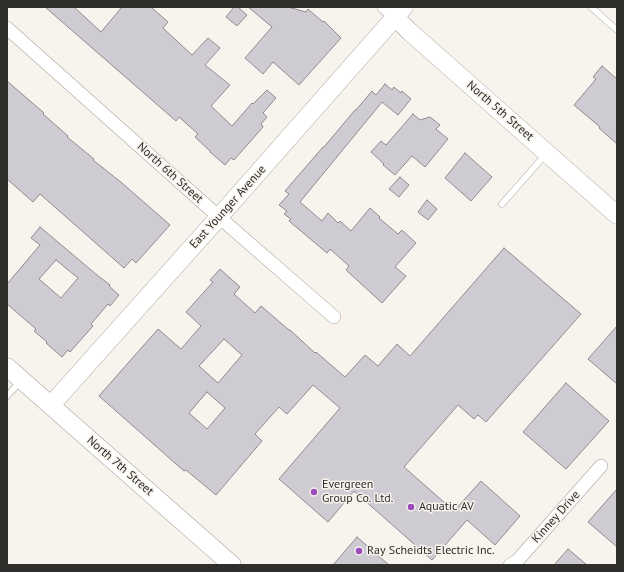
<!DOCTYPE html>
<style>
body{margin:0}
#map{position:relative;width:624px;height:572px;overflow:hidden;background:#f8f4ed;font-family:"PT Sans",sans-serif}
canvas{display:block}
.frame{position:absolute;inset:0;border:8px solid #2f2e2b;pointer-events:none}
</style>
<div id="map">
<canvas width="624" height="572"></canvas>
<div class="frame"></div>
</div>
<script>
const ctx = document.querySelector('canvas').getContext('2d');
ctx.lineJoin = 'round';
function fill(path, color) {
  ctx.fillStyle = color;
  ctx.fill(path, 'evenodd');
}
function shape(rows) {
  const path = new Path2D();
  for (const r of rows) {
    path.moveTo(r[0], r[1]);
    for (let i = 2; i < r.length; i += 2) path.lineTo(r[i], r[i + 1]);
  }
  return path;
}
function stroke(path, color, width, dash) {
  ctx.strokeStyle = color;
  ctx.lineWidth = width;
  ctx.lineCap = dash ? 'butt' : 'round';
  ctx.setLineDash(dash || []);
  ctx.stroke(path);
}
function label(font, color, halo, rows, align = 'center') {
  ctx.font = font + ' "PT Sans",sans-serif';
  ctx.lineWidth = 3;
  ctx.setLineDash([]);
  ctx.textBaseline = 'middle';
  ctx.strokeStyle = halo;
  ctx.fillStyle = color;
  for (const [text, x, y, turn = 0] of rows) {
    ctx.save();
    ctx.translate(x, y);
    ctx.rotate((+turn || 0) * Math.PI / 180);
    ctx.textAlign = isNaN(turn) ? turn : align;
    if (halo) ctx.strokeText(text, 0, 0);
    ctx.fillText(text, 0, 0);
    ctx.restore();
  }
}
const building = shape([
 [45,7,74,7,101,32,122,7,151,7,168,22,163,28,192,55,208,38,220,48,205,65,230,85,211,106,232,126,252,103,253,104,267,90,276,98,263,113,267,117,261,124,263,127,234,160,231,158,225,165,210,152,210,151,195,137,198,134,179,117,176,121,45,7],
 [234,7,238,7,247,15,237,26,226,17,234,7],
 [248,7,288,7,306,12,308,9,323,22,324,21,341,38,299,85,273,62,263,74,245,58,272,27,248,7],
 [602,66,617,79,617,144,599,128,600,127,574,105,596,79,593,77,602,66],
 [7,81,44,113,43,114,68,136,67,137,94,159,93,160,122,183,170,225,136,263,132,259,124,268,40,194,33,202,7,179,7,81],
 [385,84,392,90,394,87,401,93,402,91,411,99,398,115,382,102,300,202,322,221,328,213,338,223,340,221,351,231,370,208,380,217,379,218,398,234,402,230,416,243,395,267,406,276,382,303,346,270,349,266,330,249,327,253,289,221,291,219,284,214,287,211,279,205,289,194,285,191,323,147,324,147,355,110,356,110,372,91,376,95,385,84],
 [413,114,420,120,430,117,440,125,436,129,448,139,425,167,412,156,395,175,383,165,384,164,371,152,381,141,386,145,413,114],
 [465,153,492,177,471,201,445,178,465,153],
 [400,177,409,185,399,197,389,189,400,177],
 [427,200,437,209,428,220,418,212,427,200],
 [40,227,97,275,110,285,109,286,119,295,110,306,108,304,91,324,93,326,70,352,68,350,62,357,46,343,47,342,34,331,36,329,7,304,7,284,40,245,31,238,40,227],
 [56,260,78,278,61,298,39,279,56,260],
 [504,248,581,314,486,422,478,415,474,419,458,405,404,467,454,511,481,481,520,516,495,545,467,520,432,560,354,491,328,522,279,479,340,408,313,385,287,414,279,407,255,434,262,441,216,495,186,470,184,471,99,396,158,329,181,349,201,326,186,312,213,282,210,280,220,269,240,287,234,294,255,313,261,306,289,330,290,330,315,353,316,352,345,377,365,355,378,366,397,344,410,356,504,248],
 [224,339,242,355,218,383,199,366,224,339],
 [207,392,225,408,207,429,189,413,207,392],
 [617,326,617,384,588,359,617,326],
 [566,383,609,421,566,469,523,432,566,383],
 [617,489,617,547,588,522,617,489],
 [357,537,389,565,333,565,357,537],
 [568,549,587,565,554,565,568,549]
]);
fill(building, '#cfcbd2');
stroke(building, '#8f8a91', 1);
const lane = shape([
 [591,7,617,30],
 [502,204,546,154],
 [7,396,21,381]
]);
const street = shape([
 [384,7,395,17],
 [7,28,219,217,334,317],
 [510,565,517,561,601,466]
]);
const secondary = shape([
 [395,17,410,32,617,215],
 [7,367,232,565],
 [51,405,219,217,404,7]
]);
stroke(lane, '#a7a49d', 7);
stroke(street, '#a7a49d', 14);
stroke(secondary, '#a7a49d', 19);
stroke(lane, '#fff', 6);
stroke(street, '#fff', 13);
stroke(secondary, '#fff', 18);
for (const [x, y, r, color] of [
 [314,492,4,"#9a4cbd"],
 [411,507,4,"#9a4cbd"],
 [359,551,4,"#9a4cbd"]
]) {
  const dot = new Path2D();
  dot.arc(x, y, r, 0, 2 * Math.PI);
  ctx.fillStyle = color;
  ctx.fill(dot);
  stroke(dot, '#f8f4ed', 1.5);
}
label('12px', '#2f2e2b', '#f8f4ed', [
 ["North 5th Street",500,111,41],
 ["North 6th Street",170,173,42],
 ["East Younger Avenue",228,207,-48],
 ["North 7th Street",120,466,41],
 ["Kinney Drive",556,517,-48]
]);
label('12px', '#2f2e2b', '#f8f4ed', [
 ["Evergreen",322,485],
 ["Group Co. Ltd.",322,499],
 ["Aquatic AV",419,507],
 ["Ray Scheidts Electric Inc.",367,551]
], 'left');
</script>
